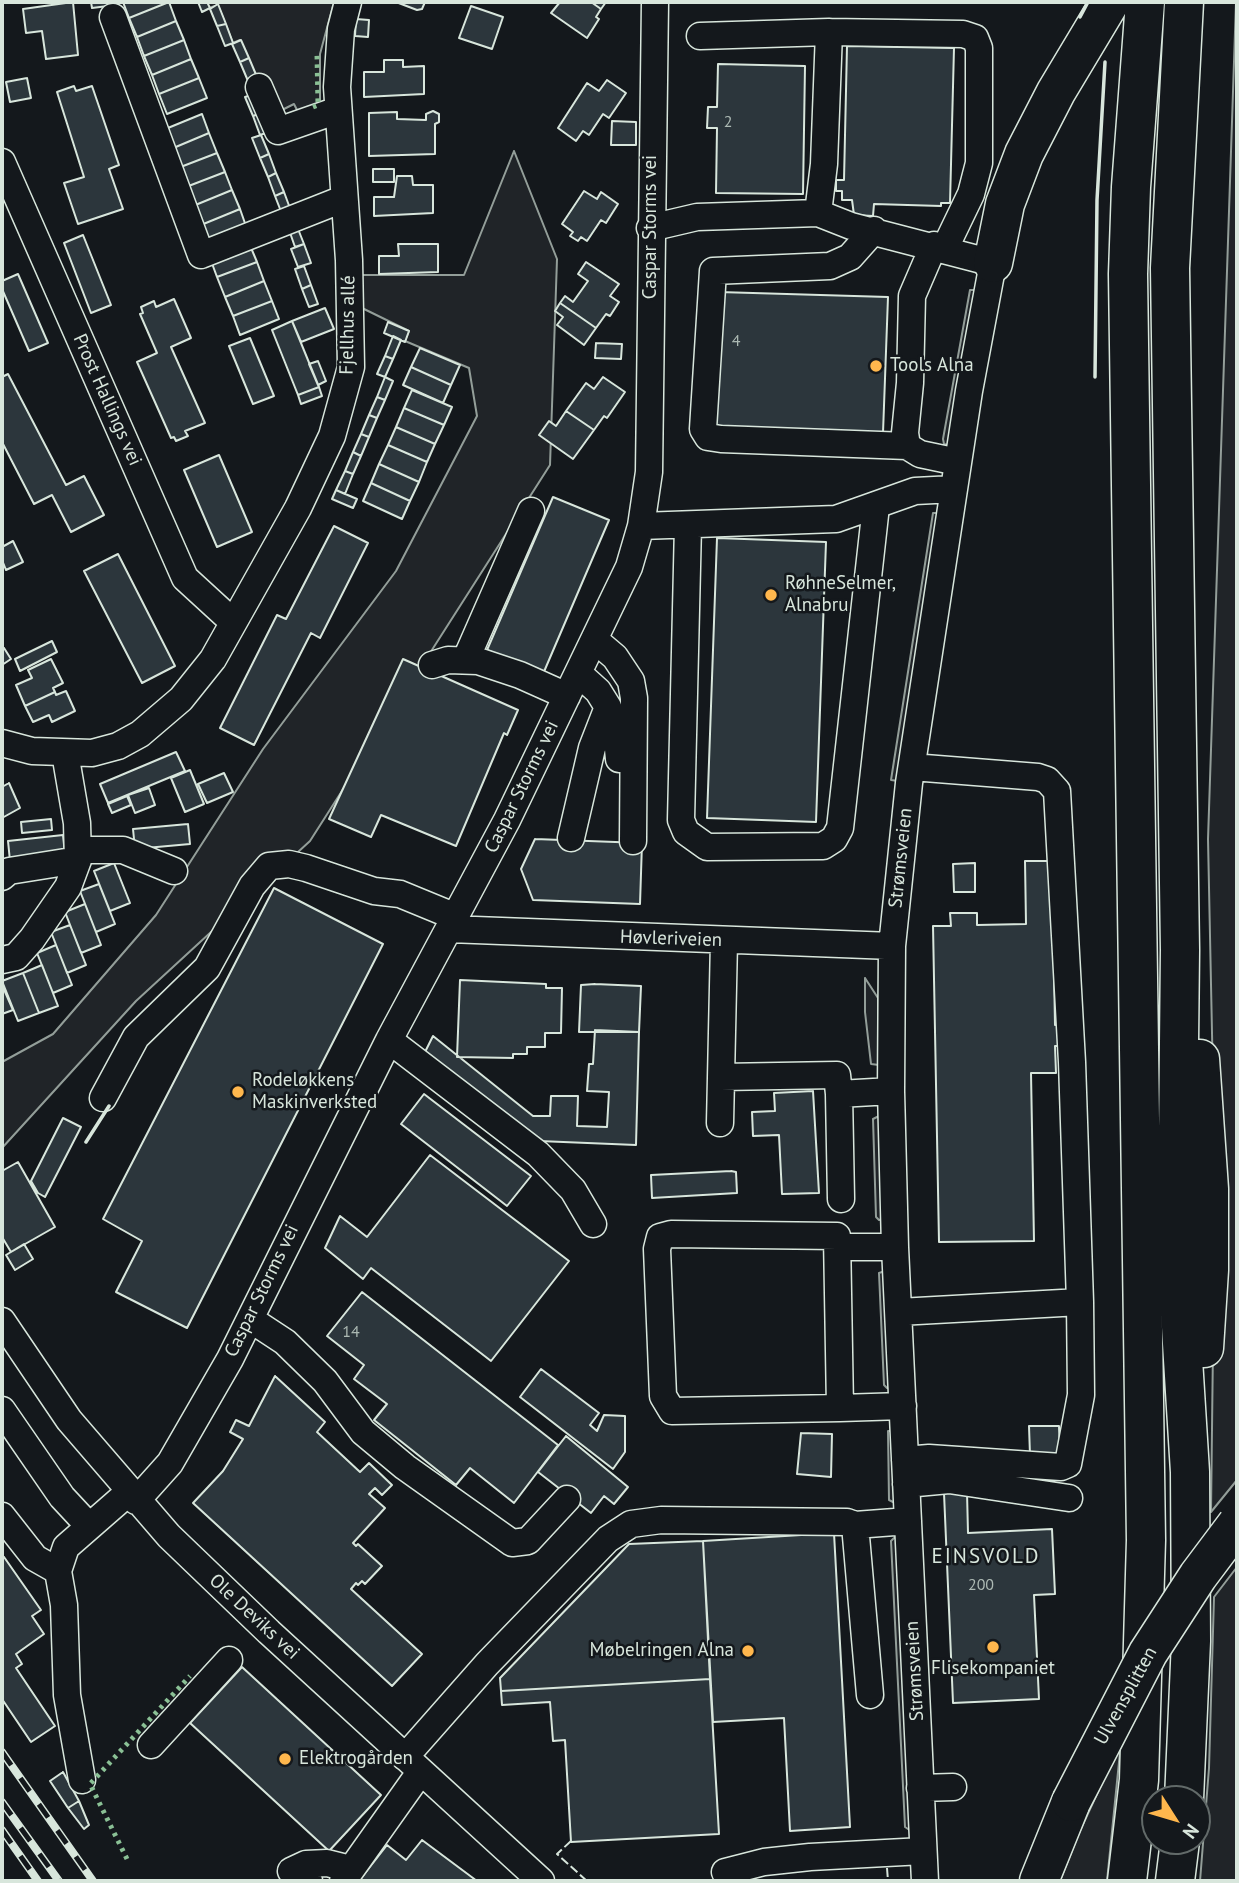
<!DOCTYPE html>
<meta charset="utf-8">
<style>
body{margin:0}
#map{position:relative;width:1239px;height:1883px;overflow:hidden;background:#14181c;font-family:"PT Sans",sans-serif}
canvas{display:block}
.frame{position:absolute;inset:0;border:4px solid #d8e6dc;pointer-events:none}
.north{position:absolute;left:1141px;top:1785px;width:70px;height:70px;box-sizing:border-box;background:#14181c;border:2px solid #626a69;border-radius:50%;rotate:127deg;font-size:19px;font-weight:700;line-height:28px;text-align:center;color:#d8e6dc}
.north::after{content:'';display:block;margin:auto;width:24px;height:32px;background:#ffb74d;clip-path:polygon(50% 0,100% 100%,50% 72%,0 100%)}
</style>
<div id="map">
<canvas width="1239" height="1883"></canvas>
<div class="frame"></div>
<div class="north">N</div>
</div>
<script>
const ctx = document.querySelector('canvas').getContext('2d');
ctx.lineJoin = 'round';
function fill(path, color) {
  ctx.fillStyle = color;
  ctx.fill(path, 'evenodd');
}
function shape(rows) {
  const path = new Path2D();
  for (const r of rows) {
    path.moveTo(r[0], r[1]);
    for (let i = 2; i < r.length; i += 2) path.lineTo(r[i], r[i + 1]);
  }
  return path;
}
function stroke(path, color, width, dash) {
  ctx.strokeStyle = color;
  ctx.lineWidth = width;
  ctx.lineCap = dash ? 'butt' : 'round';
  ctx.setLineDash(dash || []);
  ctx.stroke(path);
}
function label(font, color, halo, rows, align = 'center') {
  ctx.font = font + ' "PT Sans",sans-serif';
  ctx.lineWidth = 5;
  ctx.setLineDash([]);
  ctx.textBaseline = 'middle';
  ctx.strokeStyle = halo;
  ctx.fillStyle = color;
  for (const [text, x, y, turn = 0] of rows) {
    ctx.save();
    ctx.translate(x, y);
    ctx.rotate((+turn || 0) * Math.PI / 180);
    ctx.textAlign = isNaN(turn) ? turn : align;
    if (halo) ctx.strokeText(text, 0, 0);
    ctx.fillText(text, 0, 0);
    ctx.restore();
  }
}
const green = shape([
 [207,2,334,2,320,54,320,106,299,114,294,104,280,111,257,78,240,40,233,43,218,5,209,8,207,2],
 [1236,2,1237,1480,1211,1512,1215,1178,1208,839,1236,2],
 [514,151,557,259,550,465,310,841,136,1001,2,1148,2,1062,53,1034,156,915,263,749,396,571,477,416,469,368,405,341,409,331,362,308,362,275,464,275,514,151],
 [970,290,976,290,948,445,944,444,943,439,970,290],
 [933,513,938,513,898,781,891,780,933,513],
 [865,978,878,998,879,1065,871,1064,865,1012,865,978],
 [879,1116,883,1219,879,1220,876,1217,873,1119,879,1116],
 [885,1271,890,1387,887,1388,884,1385,879,1273,885,1271],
 [888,1431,892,1431,895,1503,889,1500,888,1431],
 [894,1538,897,1538,911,1831,905,1827,891,1541,894,1538],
 [1237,1567,1237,1881,1200,1881,1209,1768,1214,1597,1237,1567],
 [1121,1742,1107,1881,1060,1881,1079,1833,1121,1742]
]);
fill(green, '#202428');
stroke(green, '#939e99', 2);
const building = shape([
 [73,2,78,55,46,59,42,31,26,33,23,9,73,2],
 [91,2,107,2,108,6,92,8,91,2],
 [123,2,169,2,129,18,123,2],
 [169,2,176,21,137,37,129,18,169,2],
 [198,2,207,2,210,8,202,12,198,2],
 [396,2,425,2,422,9,417,10,396,2],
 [560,2,591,2,601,9,596,17,599,19,587,38,551,13,560,2],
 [591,2,612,2,606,2,601,9,591,2],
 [218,4,226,24,217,26,210,9,218,4],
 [471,6,503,17,492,49,459,38,471,6],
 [356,19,369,20,368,37,355,36,356,19],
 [176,21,184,40,144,56,137,37,176,21],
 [226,24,233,43,225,46,217,26,226,24],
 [184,40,191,59,152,75,144,56,184,40],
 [241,40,249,58,240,62,232,44,241,40],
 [847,46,954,48,950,203,941,203,941,206,874,204,873,216,854,215,852,200,842,200,842,191,836,191,836,180,844,180,847,46],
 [249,58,257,77,248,81,240,62,249,58],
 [191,59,199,78,159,94,152,75,191,59],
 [384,60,403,60,403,67,424,66,424,94,364,97,364,72,384,72,384,60],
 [718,64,805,66,803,194,716,193,717,128,707,128,708,107,717,107,718,64],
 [27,78,31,98,10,102,6,82,27,78],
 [199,78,207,98,167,114,159,94,199,78],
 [607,80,626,93,609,118,603,114,589,135,583,131,576,141,558,128,587,83,599,91,607,80],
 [74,86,76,91,92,86,119,165,109,169,123,209,78,224,64,183,84,177,57,92,74,86],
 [254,94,261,113,253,116,245,97,254,94],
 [433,111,439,114,439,122,435,124,435,154,369,156,369,113,397,112,397,119,426,120,426,114,433,111],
 [261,113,269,132,260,135,253,116,261,113],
 [202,114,209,133,171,149,163,130,202,114],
 [612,121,636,122,636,145,611,145,612,121],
 [209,133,217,153,178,168,171,149,209,133],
 [261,135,269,154,260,158,252,138,261,135],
 [217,153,225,172,186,187,178,168,217,153],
 [269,154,276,173,268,177,260,158,269,154],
 [373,169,394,169,394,182,373,182,373,169],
 [225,172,232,190,193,206,186,187,225,172],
 [276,173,284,192,275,196,268,177,276,173],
 [397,176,412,176,413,185,433,185,433,213,374,216,374,197,394,197,397,176],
 [232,190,240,209,201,225,193,206,232,190],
 [584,191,597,199,601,192,618,204,606,223,601,220,587,241,581,237,578,241,570,236,573,232,562,224,584,191],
 [284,192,291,211,282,214,275,196,284,192],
 [240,209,247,229,208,244,201,225,240,209],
 [296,224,304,244,295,247,288,227,296,224],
 [83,235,111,305,91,313,64,243,83,235],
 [249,243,257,262,217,277,210,258,249,243],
 [304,244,311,263,298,267,291,249,304,244],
 [398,244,438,244,438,272,379,274,379,256,399,256,398,244],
 [257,262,264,281,225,297,217,277,257,262],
 [586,262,619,284,610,296,619,302,610,316,606,314,596,328,560,303,565,296,573,302,588,281,578,274,586,262],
 [304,266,311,285,302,289,295,269,304,266],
 [18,274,48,343,29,351,2,289,2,281,18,274],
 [264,281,272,301,233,316,225,297,264,281],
 [311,285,318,304,309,307,302,289,311,285],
 [719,292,888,297,883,433,714,428,719,292],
 [174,299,191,338,171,347,205,423,185,431,188,436,176,441,174,437,171,438,137,362,157,353,140,314,143,313,141,307,154,301,156,307,174,299],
 [272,301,279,319,240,335,233,316,272,301],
 [560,303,596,328,584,345,557,325,563,317,555,311,560,303],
 [325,308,334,329,301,342,292,321,325,308],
 [292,321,319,387,298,395,272,330,292,321],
 [388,322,409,331,405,342,384,333,388,322],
 [393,336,401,340,393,359,385,356,393,336],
 [250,338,274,396,253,404,229,346,250,338],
 [596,343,622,344,621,359,595,358,596,343],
 [420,348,460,365,451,385,411,367,420,348],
 [385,356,393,359,385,377,377,374,385,356],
 [318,361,326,381,318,385,309,364,318,361],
 [411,367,451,385,443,403,403,385,411,367],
 [8,374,66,485,84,476,104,515,71,532,52,495,34,504,2,442,2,377,8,374],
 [385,377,393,381,385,400,377,397,385,377],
 [603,377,625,392,607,418,604,416,594,430,566,411,586,383,594,389,603,377],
 [319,387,322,396,301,404,298,395,319,387],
 [412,390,452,407,444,425,404,408,412,390],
 [377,397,385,400,377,418,369,415,377,397],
 [404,408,444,425,435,444,396,427,404,408],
 [566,411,594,430,573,459,539,435,549,421,556,426,566,411],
 [369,415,377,418,369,437,361,434,369,415],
 [396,427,435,444,427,462,388,445,396,427],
 [361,434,369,437,361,456,353,452,361,434],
 [388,445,427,462,419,482,379,464,388,445],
 [353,452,361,456,353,474,345,471,353,452],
 [219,455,252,532,217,547,184,470,219,455],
 [379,464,419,482,410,501,371,483,379,464],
 [345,471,353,474,345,494,336,490,345,471],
 [371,483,410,501,402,519,363,501,371,483],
 [336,490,357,499,353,508,332,499,336,490],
 [553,497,609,520,543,674,487,650,553,497],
 [334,526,368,543,320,638,311,633,254,745,220,728,277,615,286,619,334,526],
 [717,538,826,542,816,822,707,818,717,538],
 [13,541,23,562,6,570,2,560,2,547,13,541],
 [118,554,175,666,142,683,84,571,118,554],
 [52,641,57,652,20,671,15,659,52,641],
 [4,648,11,659,2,665,2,650,4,648],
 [51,659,63,683,53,688,55,692,25,706,16,685,32,678,28,670,51,659],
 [403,659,518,710,507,735,504,733,456,846,381,815,371,837,329,819,403,659],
 [66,691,75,711,52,722,49,715,33,722,25,706,55,692,56,695,66,691],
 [176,752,185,771,108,803,100,784,176,752],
 [190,770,204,804,185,812,171,778,190,770],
 [224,773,233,792,207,803,198,784,224,773],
 [9,783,20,808,2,818,2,787,9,783],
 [149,788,155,805,135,813,128,795,149,788],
 [127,796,131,805,112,813,108,804,127,796],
 [51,819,52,830,22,833,21,822,51,819],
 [188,824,190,844,135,849,133,829,188,824],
 [63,835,65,855,10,861,8,841,63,835],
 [535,839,642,843,640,904,533,900,521,869,535,839],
 [1025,861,1052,861,1055,1025,1061,1025,1062,1046,1055,1046,1056,1073,1031,1073,1034,1241,939,1242,933,926,951,926,950,913,977,913,977,925,1026,924,1025,861],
 [114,863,130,903,110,911,94,871,114,863],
 [975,863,975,892,954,892,953,864,975,863],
 [99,884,115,924,96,932,80,891,99,884],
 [274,888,383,944,187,1328,116,1292,142,1241,103,1219,274,888],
 [85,904,101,945,81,953,65,912,85,904],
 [70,925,86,965,67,973,51,932,70,925],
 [56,945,72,985,53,993,37,953,56,945],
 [42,965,58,1006,39,1013,23,973,42,965],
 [23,973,39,1013,18,1021,2,981,23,973],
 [460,980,546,984,546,988,562,988,561,1033,545,1033,545,1047,527,1047,527,1054,513,1054,513,1058,457,1057,460,980],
 [595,984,641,986,639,1032,579,1032,581,985,595,984],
 [2,985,13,1010,2,1014,2,985],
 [595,1030,639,1032,636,1145,539,1141,425,1052,433,1036,533,1116,550,1116,551,1096,578,1096,577,1126,607,1127,609,1092,587,1091,589,1064,593,1064,595,1030],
 [813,1091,819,1193,782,1194,779,1135,753,1136,752,1112,775,1111,774,1093,813,1091],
 [424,1094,531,1176,507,1206,401,1124,424,1094],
 [63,1118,81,1127,45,1197,38,1193,31,1181,63,1118],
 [430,1155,569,1261,491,1361,371,1268,363,1279,325,1248,340,1216,367,1237,430,1155],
 [18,1162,55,1227,11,1252,2,1237,2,1171,18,1162],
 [731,1171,736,1172,737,1193,652,1198,651,1175,731,1171],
 [24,1244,33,1259,15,1270,6,1255,24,1244],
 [362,1292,558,1445,514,1503,470,1468,456,1485,374,1420,387,1404,354,1379,364,1365,327,1336,362,1292],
 [541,1369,599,1413,590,1425,597,1431,604,1415,625,1416,625,1452,613,1469,520,1397,541,1369],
 [275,1376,325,1422,317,1432,360,1472,369,1463,392,1485,382,1495,375,1488,369,1494,385,1508,353,1543,356,1546,358,1544,382,1566,365,1584,362,1581,358,1585,356,1583,351,1589,422,1654,392,1686,193,1503,223,1471,243,1439,230,1432,236,1420,249,1426,275,1376],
 [1029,1426,1059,1426,1060,1455,1030,1455,1029,1426],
 [801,1433,832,1434,831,1477,797,1474,801,1433],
 [566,1436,628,1487,614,1504,604,1496,591,1513,538,1472,566,1436],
 [967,1492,968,1533,1052,1529,1055,1594,1034,1595,1039,1699,953,1703,944,1493,967,1492],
 [834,1533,850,1827,790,1831,784,1718,713,1722,703,1541,834,1533],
 [703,1541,710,1679,501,1691,500,1678,629,1544,703,1541],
 [4,1557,41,1610,32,1616,44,1634,16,1654,22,1664,16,1668,55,1726,31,1742,2,1699,2,1559,4,1557],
 [242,1667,381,1795,329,1851,190,1723,242,1667],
 [710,1679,719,1834,571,1842,565,1740,553,1741,550,1702,502,1705,501,1691,710,1679],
 [63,1772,79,1801,68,1808,50,1781,63,1772],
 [79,1801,89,1825,84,1829,68,1808,79,1801],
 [422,1840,477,1881,359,1881,387,1845,406,1860,422,1840]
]);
fill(building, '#2c363c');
stroke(building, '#d8e6dc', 2);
const minor = shape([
 [113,17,201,255,343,199],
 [700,36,829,32,963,34,975,38,979,48,979,163,971,194,945,248],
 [259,87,278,131,338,110],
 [2,162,185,578,233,622],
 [818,213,824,164,829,32],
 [650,228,697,217,818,213,851,226,993,263,969,391,909,783,892,946,891,1091,895,1247,925,1881],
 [874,230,850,257,830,266,713,271,703,429,708,437,721,439,907,446],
 [934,245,912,296,910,383,905,433,907,446,920,454,958,462],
 [688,525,681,820,686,832,707,847,823,846,834,839,840,828,876,506],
 [641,526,836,519,915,491,954,489],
 [595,640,615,657,631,681,634,698,633,841],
 [466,659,531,511],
 [432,665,448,660,478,661,520,675,567,696],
 [578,673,598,691,608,707,616,729,619,759],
 [2,743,32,751,92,753,118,746,140,734,181,699,213,659,298,508,332,436,351,367,349,260,337,87,341,29,348,2],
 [571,838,592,748,608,707],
 [78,850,123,850,174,871],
 [2,877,9,871,78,860],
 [449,929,892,946],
 [2,960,16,957,32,939,68,887,78,860,77,823,65,753],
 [389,1040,538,1154,573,1190,593,1224],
 [721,1077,837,1075,839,1094,891,1091],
 [839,1094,841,1199],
 [103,1098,136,1037,207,968,252,886,269,866,289,864,306,868,374,891,400,894,456,917],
 [720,1123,724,941],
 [837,1247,895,1247],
 [899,1312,1080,1302,1072,1062,1057,791,1047,780,1038,777,912,767],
 [250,1319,285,1342,325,1381,363,1432,405,1467,512,1543,528,1541,567,1499],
 [2,1321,69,1420,169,1536,269,1632,541,1881],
 [840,1408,837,1236,671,1234,660,1237,657,1249,663,1396,672,1411,840,1408,903,1406],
 [2,1410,62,1497,89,1526],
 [905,1460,929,1458,1061,1467,1068,1464,1081,1395,1080,1302],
 [906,1484,949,1480,1069,1498],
 [136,1501,170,1463,230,1359,389,1040,507,820,629,567,641,526,649,472,655,2],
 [2,1516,35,1558,58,1571],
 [855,1525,870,1695],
 [151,1745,229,1660],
 [405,1757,487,1664,608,1539,631,1524,661,1520,847,1522,855,1525,908,1521],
 [82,1780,67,1695,64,1605,58,1571,66,1547,129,1492],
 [920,1788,953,1787],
 [725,1872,764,1862,810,1857,923,1851],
 [309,1881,291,1871,306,1864,327,1863,351,1869],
 [343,1881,421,1771]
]);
const highway = shape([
 [993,263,1005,204,1024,154,1056,92,1110,2],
 [1200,1059,1209,1189,1209,1270,1204,1348],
 [1184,1799,1191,1641,1190,1472,1181,1327,1178,1136,1180,950,1170,268,1184,2],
 [1039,1881,1071,1802],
 [1127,1881,1139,1780,1146,1540,1128,274,1131,187,1145,2],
 [1175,1881,1180,1841]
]);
stroke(minor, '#d8e6dc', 29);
stroke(highway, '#d8e6dc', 41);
stroke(minor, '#14181c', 26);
stroke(highway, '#14181c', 38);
const rail = shape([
 [2,1752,93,1881],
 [2,1802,59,1881],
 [2,1830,38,1881]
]);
stroke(rail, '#d8e6dc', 8);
stroke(rail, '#14181c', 5, [16]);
const highwayBridge = shape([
 [1071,1802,1148,1653,1198,1576,1237,1524]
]);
stroke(highwayBridge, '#d8e6dc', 41, []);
stroke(highwayBridge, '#14181c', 38);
stroke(shape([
 [313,107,318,105,317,54],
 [127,1859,90,1784,190,1676]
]), '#8ac095', 5, [3.5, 5]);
stroke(shape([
 [571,1841,557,1854,587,1881],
 [887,1868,888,1881]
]), '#d8e6dc', 2, [9, 3.5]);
stroke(shape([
 [1080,17,1088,2],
 [1095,377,1097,200,1105,62],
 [86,1142,109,1106]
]), '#d8e6dc', 3.5);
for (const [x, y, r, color] of [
 [876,366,7,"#ffb74d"],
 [771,595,7,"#ffb74d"],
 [238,1092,7,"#ffb74d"],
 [993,1647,7,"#ffb74d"],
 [748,1651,7,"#ffb74d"],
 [285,1759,7,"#ffb74d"]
]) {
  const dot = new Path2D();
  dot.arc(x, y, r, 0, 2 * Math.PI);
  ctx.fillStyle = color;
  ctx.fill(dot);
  stroke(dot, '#14181c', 2.5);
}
label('16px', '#adbab4', null, [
 ["2",728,122],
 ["4",736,341],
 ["14",351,1332],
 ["200",981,1585]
]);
label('19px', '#d8e6dc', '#14181c', [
 ["Caspar Storms vei",651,227,-90],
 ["Fjellhus allé",348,325,-89],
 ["Prost Hallings vei",107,400,66],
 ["Caspar Storms vei",522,787,-64],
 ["Strømsveien",901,858,-84],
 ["Høvleriveien",671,939,2],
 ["Caspar Storms vei",262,1291,-64],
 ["Ole Deviks vei",254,1617,43],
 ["Strømsveien",915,1671,-93],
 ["Ulvensplitten",1126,1696,-61]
]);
label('19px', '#d8e6dc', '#14181c', [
 ["Tools Alna",890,366],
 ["RøhneSelmer,",785,584],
 ["Alnabru",785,606],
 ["Rodeløkkens",252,1081],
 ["Maskinverksted",252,1103],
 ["Møbelringen Alna",734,1651,"right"],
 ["Flisekompaniet",993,1669,"center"],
 ["Elektrogården",299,1759]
], 'left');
ctx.letterSpacing = '2px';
label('21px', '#d8e6dc', '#14181c', [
 ["EINSVOLD",986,1557]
]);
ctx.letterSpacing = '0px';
</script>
